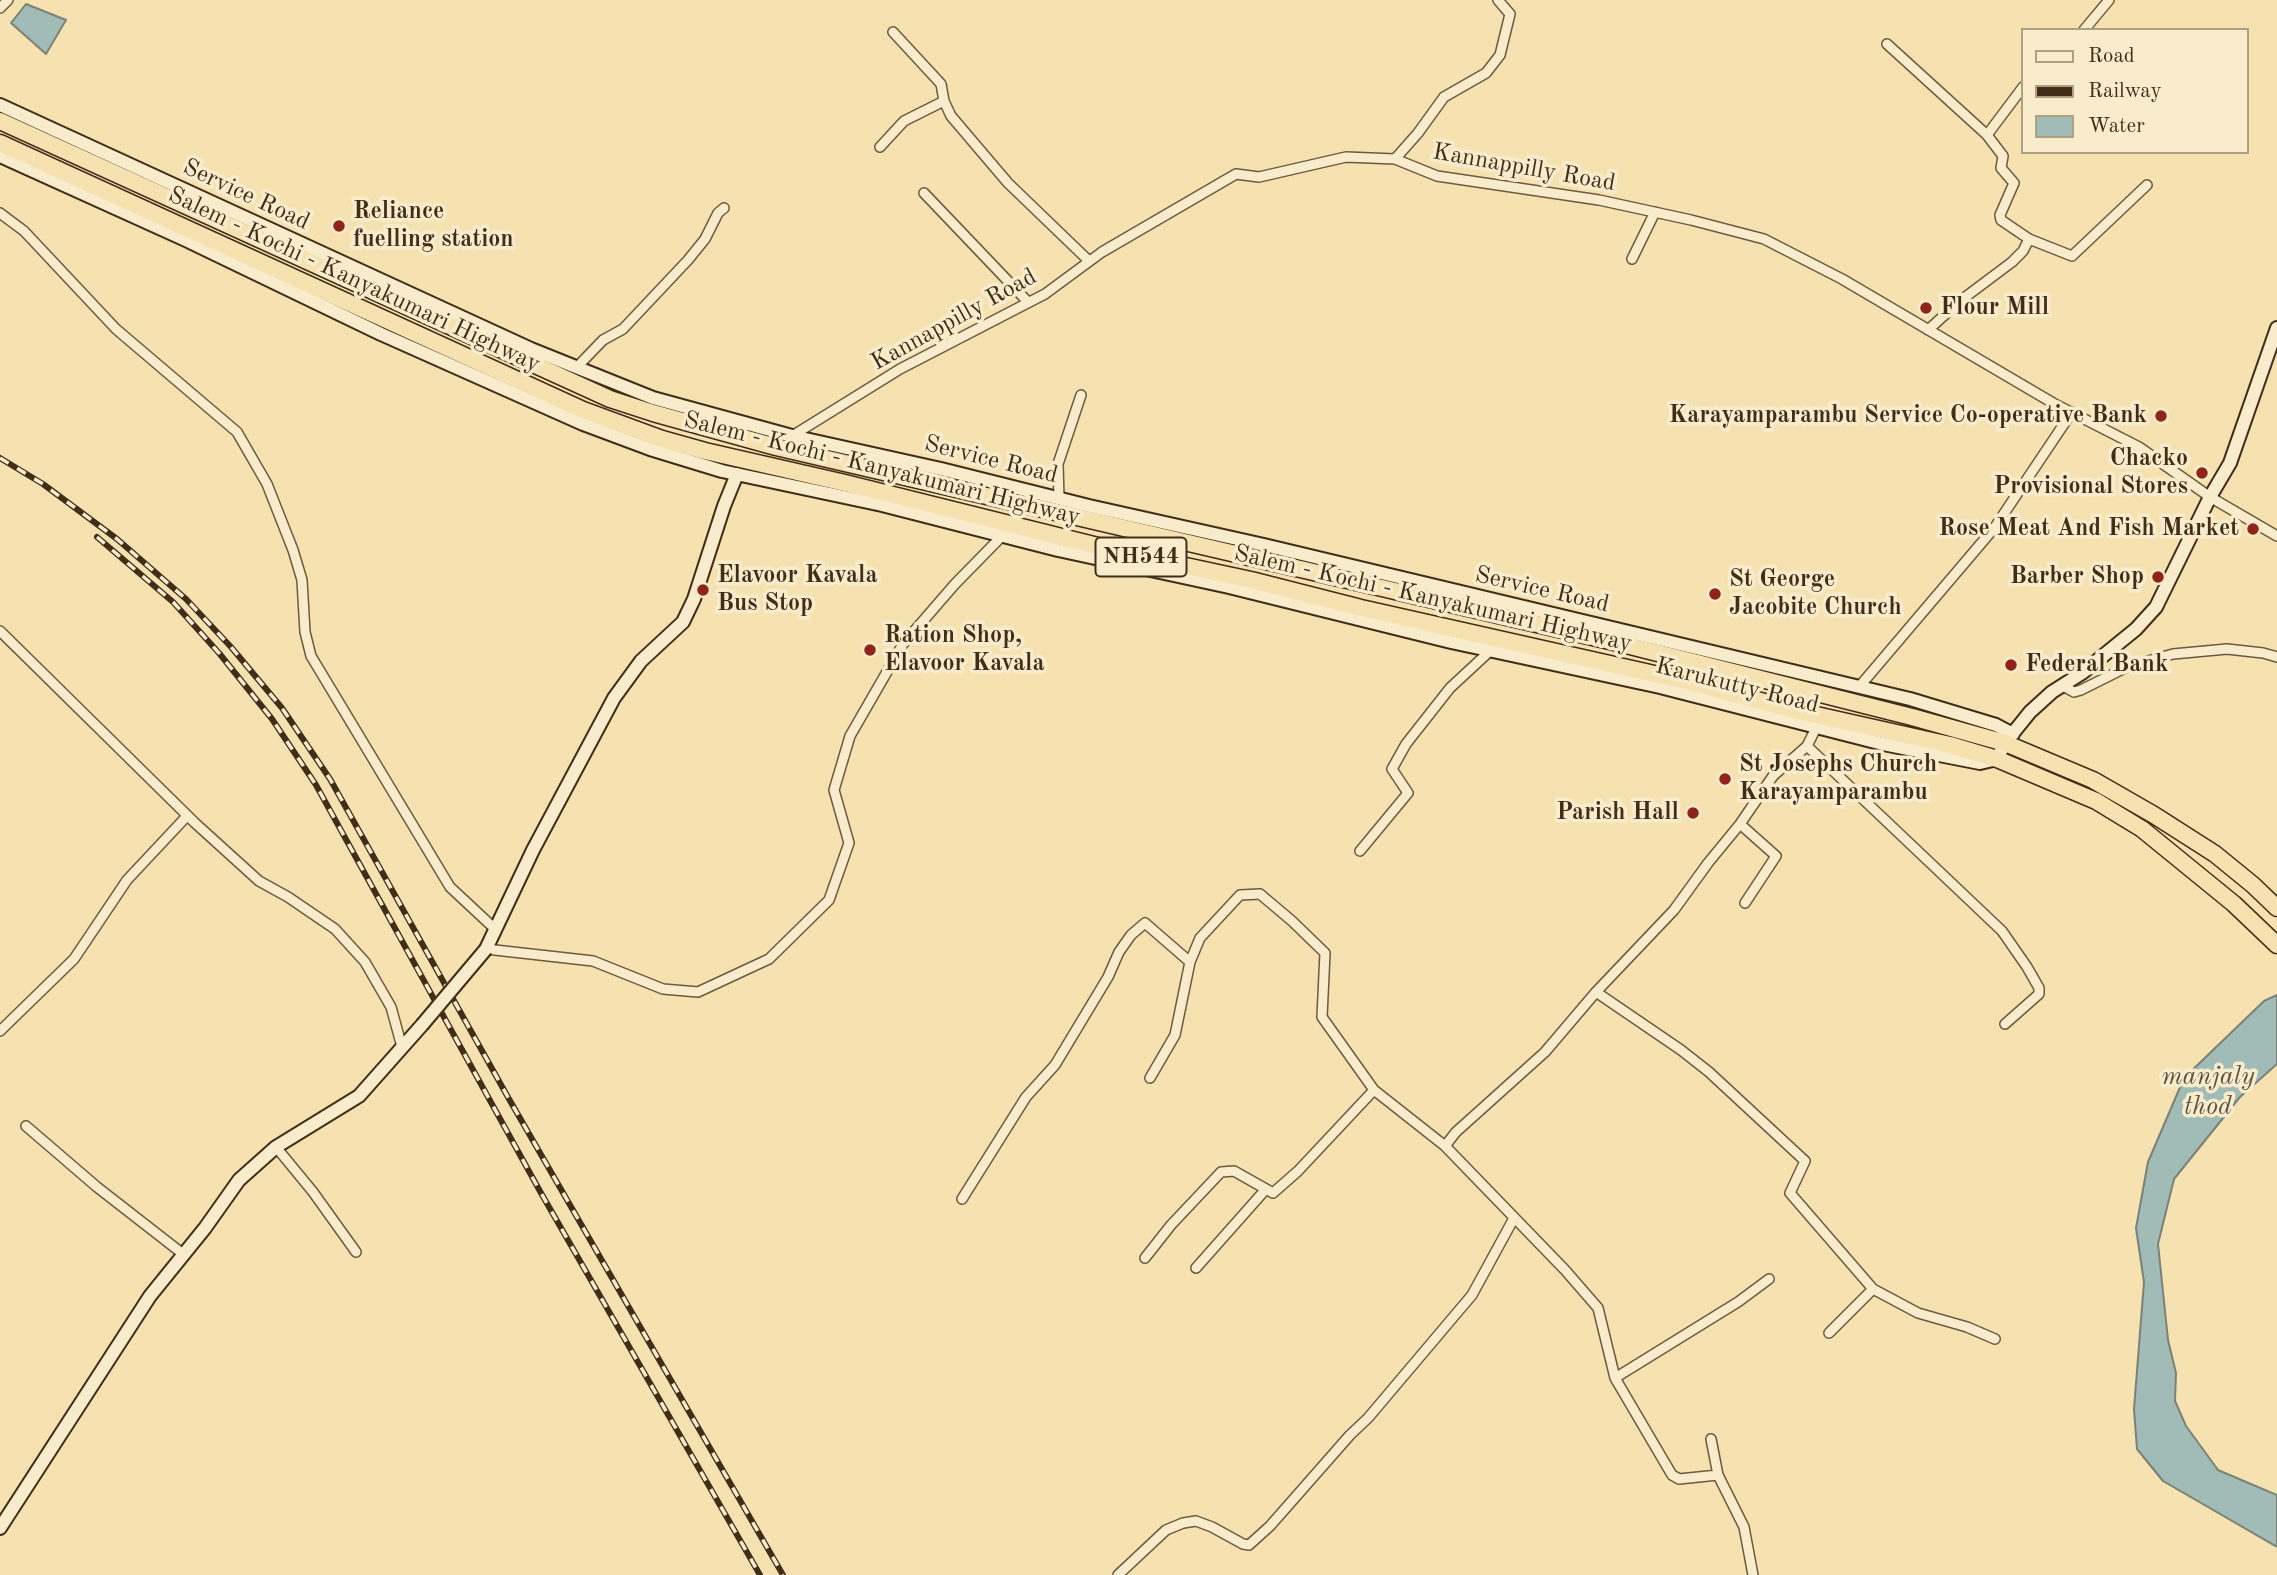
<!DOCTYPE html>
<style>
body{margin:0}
#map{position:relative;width:2277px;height:1575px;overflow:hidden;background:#f6e1b1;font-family:"Old Standard TT",serif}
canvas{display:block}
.legend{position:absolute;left:2021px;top:28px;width:228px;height:126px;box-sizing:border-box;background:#f9eccc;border:2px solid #afa084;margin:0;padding:9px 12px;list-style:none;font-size:21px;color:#412d18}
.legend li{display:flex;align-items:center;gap:14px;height:35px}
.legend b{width:35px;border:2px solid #afa084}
</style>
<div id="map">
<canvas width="2277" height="1575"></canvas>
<ul class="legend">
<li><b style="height:9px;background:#f9eccc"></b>Road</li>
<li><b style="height:9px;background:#412d18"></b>Railway</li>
<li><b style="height:19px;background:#a1bbb6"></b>Water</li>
</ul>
</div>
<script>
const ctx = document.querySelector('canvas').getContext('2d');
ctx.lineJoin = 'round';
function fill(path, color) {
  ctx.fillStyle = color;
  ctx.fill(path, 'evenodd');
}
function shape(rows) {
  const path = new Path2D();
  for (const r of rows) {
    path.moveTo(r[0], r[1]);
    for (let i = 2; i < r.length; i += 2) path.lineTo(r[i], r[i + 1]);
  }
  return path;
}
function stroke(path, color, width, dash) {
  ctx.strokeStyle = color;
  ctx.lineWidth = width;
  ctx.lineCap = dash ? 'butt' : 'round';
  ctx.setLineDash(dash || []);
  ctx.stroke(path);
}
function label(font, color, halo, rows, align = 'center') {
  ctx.font = font + ' "Old Standard TT",serif';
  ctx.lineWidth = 7;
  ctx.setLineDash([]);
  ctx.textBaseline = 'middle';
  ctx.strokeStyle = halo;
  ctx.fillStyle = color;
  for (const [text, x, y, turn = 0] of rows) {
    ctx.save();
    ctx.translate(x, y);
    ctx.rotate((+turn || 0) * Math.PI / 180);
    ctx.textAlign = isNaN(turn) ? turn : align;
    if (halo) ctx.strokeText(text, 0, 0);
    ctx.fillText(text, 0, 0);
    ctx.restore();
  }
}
const water = shape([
 [26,4,66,20,46,54,11,23,26,4],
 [2277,995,2277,1064,2240,1097,2174,1179,2158,1244,2168,1340,2176,1373,2175,1401,2186,1426,2218,1470,2277,1495,2277,1547,2163,1481,2137,1449,2134,1409,2144,1282,2136,1228,2148,1162,2184,1078,2264,1001,2277,995]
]);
fill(water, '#a1bbb6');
stroke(water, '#7b8277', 2);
const street = shape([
 [0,8,8,0],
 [2084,30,2109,0],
 [893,32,941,84,944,101,951,116,1008,183,1089,261],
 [1887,44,1987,135],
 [880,147,904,121,944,101],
 [1395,159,1418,133,1444,97,1486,73,1500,55,1510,14,1498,0],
 [924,193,1028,302],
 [0,213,24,231,116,329,237,432,267,484,293,550,302,580,305,632,311,656,450,887,495,929],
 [2029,239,2072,256,2147,185],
 [1632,259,1655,212],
 [1928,330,1960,301,2012,262,2023,251,2029,239,2001,220,2000,215,2014,183,2001,168,2003,156,1987,135,2023,87],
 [577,367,603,340,623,329,688,260,705,239,718,213,724,208],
 [792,436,900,369,1045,294,1102,252,1236,174,1259,177,1346,157,1395,159,1437,176,1599,200,1691,220,1764,239,1842,279,2053,403,2139,447,2210,497,2277,536],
 [1059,498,1058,464,1081,395],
 [0,631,195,823,259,881,288,897,335,929,365,962,391,1007,402,1047],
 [2061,685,2074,692,2081,690,2127,667,2173,654,2227,649,2263,653,2277,657],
 [1859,687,1995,527,2072,412],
 [1807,746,2002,931,2027,967,2039,988,2039,994,2005,1024],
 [1740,824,1776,856,1745,903],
 [1360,851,1408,793,1392,769,1406,744,1450,688,1491,650],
 [486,949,593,961,663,989,698,992,769,959,829,900,849,843,834,790,850,736,903,644,955,584,1003,535],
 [1596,992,1681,1050,1709,1072,1805,1161,1790,1193,1873,1289,1829,1333],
 [0,1031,74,959,127,880,187,816],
 [1150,1078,1175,1035,1190,962,1200,938,1240,895,1260,894,1292,921,1325,953,1322,1017,1374,1090,1445,1146],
 [26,1126,97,1187,183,1254],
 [276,1147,313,1192,356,1252],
 [962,1199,1026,1097,1055,1065,1108,977,1119,952,1131,935,1145,923,1190,962],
 [1145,1258,1171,1225,1221,1172,1234,1171,1273,1193,1298,1171,1374,1090],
 [1196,1268,1266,1189],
 [1873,1289,1918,1313,1967,1327,1995,1339],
 [1615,1378,1738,1302,1769,1279],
 [1711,1439,1718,1475,1744,1527,1753,1575],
 [1718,1475,1679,1479,1672,1475,1615,1378,1598,1308,1565,1270,1445,1146,1456,1132,1545,1052,1596,992,1674,910,1708,863,1740,824,1773,776,1807,746,1816,728],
 [1118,1575,1166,1530,1183,1523,1196,1521,1212,1527,1243,1544,1249,1545,1270,1526,1350,1435,1368,1418,1472,1295,1514,1218]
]);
const secondary = shape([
 [0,105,531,349,653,398,792,436,941,469,1089,506,1264,545,1910,699,1996,725,2013,734],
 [0,156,188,241,381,334,583,424,650,449,722,471,882,505,1058,550,1229,587,1451,642,1660,687,1883,744,1980,763,1997,759,2005,743,2030,712,2052,692,2082,673,2136,629,2156,607,2210,497,2230,463,2277,328],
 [486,949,533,850,614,698,641,661,683,622,694,599,724,506,737,474],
 [0,1528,150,1296,205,1228,239,1180,276,1147,359,1096,422,1025]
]);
const highway = shape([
 [0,121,610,399,653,413,776,447,1614,642,1912,717,2005,743,2093,780,2154,815,2215,854,2253,885,2277,908],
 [0,143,583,410,662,439,705,451,845,483,1130,554,1251,580,1361,608,1690,682,1794,710,1950,745,1997,759,2096,801,2142,829,2234,904,2277,945]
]);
stroke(street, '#6e5a3e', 12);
stroke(secondary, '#412d18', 16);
stroke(highway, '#412d18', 19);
stroke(street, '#f9eccc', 9);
stroke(secondary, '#f9eccc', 12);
stroke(highway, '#f6e1b1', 16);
const rail = shape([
 [0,458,43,484,117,539,186,599,231,647,282,708,330,779,509,1099,783,1575],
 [97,537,173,602,219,653,272,719,316,785,541,1193,760,1575]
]);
stroke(rail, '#412d18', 6);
stroke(rail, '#f9eccc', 3.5, [10]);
const secondaryBridge = shape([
 [422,1025,486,949]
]);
stroke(secondaryBridge, '#412d18', 16, []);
stroke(secondaryBridge, '#f9eccc', 12);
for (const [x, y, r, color] of [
 [339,226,7,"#8f2418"],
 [1926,308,7,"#8f2418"],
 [2161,416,7,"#8f2418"],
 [2202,473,7,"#8f2418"],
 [2253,529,7,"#8f2418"],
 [2158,577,7,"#8f2418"],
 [703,590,7,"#8f2418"],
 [1715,594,7,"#8f2418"],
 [870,650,7,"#8f2418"],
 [2011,665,7,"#8f2418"],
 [1725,779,7,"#8f2418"],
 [1693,813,7,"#8f2418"]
]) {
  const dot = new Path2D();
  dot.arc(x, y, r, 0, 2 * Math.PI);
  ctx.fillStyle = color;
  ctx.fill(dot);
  stroke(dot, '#f9eccc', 2.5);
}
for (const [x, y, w] of [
 [1141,557,91]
]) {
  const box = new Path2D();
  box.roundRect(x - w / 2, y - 19.5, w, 39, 5);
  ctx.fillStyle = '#f9eccc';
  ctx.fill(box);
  stroke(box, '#412d18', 2);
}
label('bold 23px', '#412d18', null, [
 ["NH544",1141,557]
]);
label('24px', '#412d18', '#f9eccc', [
 ["Kannappilly Road",1524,168,10],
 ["Service Road",246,195,25],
 ["Salem - Kochi - Kanyakumari Highway",354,280,25],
 ["Kannappilly Road",954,320,-29],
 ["Service Road",991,460,14],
 ["Salem - Kochi - Kanyakumari Highway",882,469,14],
 ["Service Road",1542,590,13],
 ["Salem - Kochi - Kanyakumari Highway",1433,599,13],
 ["Karukutty Road",1737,686,14]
]);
label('bold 24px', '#412d18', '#f9eccc', [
 ["Reliance",353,212],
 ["fuelling station",353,240],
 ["Flour Mill",1940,308],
 ["Karayamparambu Service Co-operative Bank",2147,416,"right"],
 ["Chacko",2188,459,"right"],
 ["Provisional Stores",2188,487,"right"],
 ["Rose Meat And Fish Market",2239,529,"right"],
 ["Elavoor Kavala",717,576],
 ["Bus Stop",717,604],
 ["Barber Shop",2144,577,"right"],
 ["St George",1729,580],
 ["Jacobite Church",1729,608],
 ["Ration Shop,",884,636],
 ["Elavoor Kavala",884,664],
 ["Federal Bank",2025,665],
 ["St Josephs Church",1739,765],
 ["Karayamparambu",1739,793],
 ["Parish Hall",1679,813,"right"]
], 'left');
label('italic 26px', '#595040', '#f9eccc', [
 ["manjaly",2208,1077],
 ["thod",2208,1107]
]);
</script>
